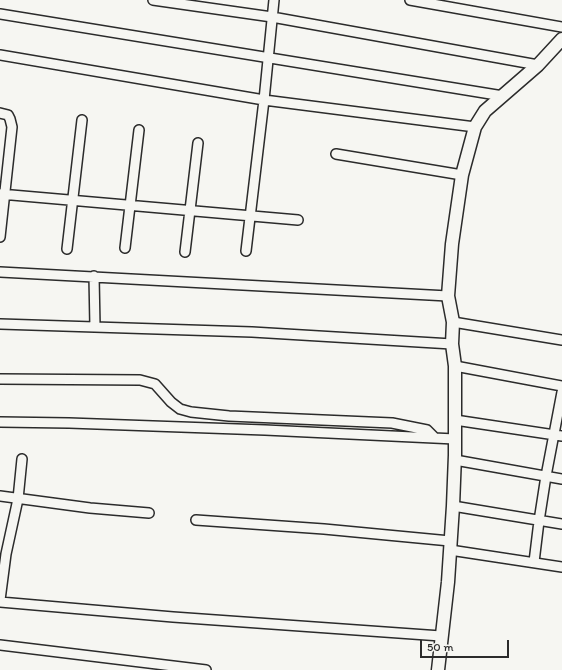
<!DOCTYPE html>
<style>
body{margin:0}
#map{position:relative;width:562px;height:670px;overflow:hidden;background:#f6f6f2;font-family:Itim,sans-serif}
canvas{display:block}
.scale{position:absolute;left:420px;top:640px;width:89px;height:18px;box-sizing:border-box;border:2px solid #2b2b2b;border-top:0;padding-left:5px;font-size:12px;line-height:14px;white-space:nowrap;color:#2b2b2b;-webkit-text-stroke:3px #f6f6f2;paint-order:stroke}
</style>
<div id="map">
<canvas width="562" height="670"></canvas>
<div class="scale">50 m</div>
</div>
<script>
const ctx = document.querySelector('canvas').getContext('2d');
ctx.lineJoin = 'round';
function shape(rows) {
  const path = new Path2D();
  for (const r of rows) {
    path.moveTo(r[0], r[1]);
    for (let i = 2; i < r.length; i += 2) path.lineTo(r[i], r[i + 1]);
  }
  return path;
}
function stroke(path, color, width, dash) {
  ctx.strokeStyle = color;
  ctx.lineWidth = width;
  ctx.lineCap = dash ? 'butt' : 'round';
  ctx.setLineDash(dash || []);
  ctx.stroke(path);
}
const minor = shape([
 [153,0,272,17,538,65],
 [410,0,562,27],
 [0,14,503,96],
 [0,55,264,100,475,127],
 [0,113,8,115,10,119,12,127,0,237],
 [336,154,462,175],
 [0,194,298,220],
 [125,248,139,130],
 [67,249,82,120],
 [246,251,264,100,274,0],
 [185,252,198,143],
 [0,272,448,296],
 [94,276,95,327],
 [453,322,562,340],
 [0,324,252,332,452,344],
 [455,366,562,386],
 [0,379,140,380,155,384,171,402,180,409,191,412,229,416,392,423,427,430,435,438],
 [455,420,562,436],
 [0,422,69,423,265,430,455,439],
 [455,460,562,479],
 [0,496,90,508,149,513],
 [453,506,562,524],
 [196,520,324,529,450,541],
 [450,550,562,567],
 [534,562,539,521,546,476,562,392],
 [0,600,6,554,18,499,22,459],
 [0,602,173,617,441,636],
 [0,645,206,670]
]);
const tertiary = shape([
 [438,670,448,582,453,506,455,455,455,366,452,344,453,322,448,296,452,244,462,175,475,127,485,111,538,65,562,39]
]);
stroke(minor, '#2b2b2b', 12);
stroke(tertiary, '#2b2b2b', 15);
stroke(minor, '#f6f6f2', 9);
stroke(tertiary, '#f6f6f2', 12);
</script>
